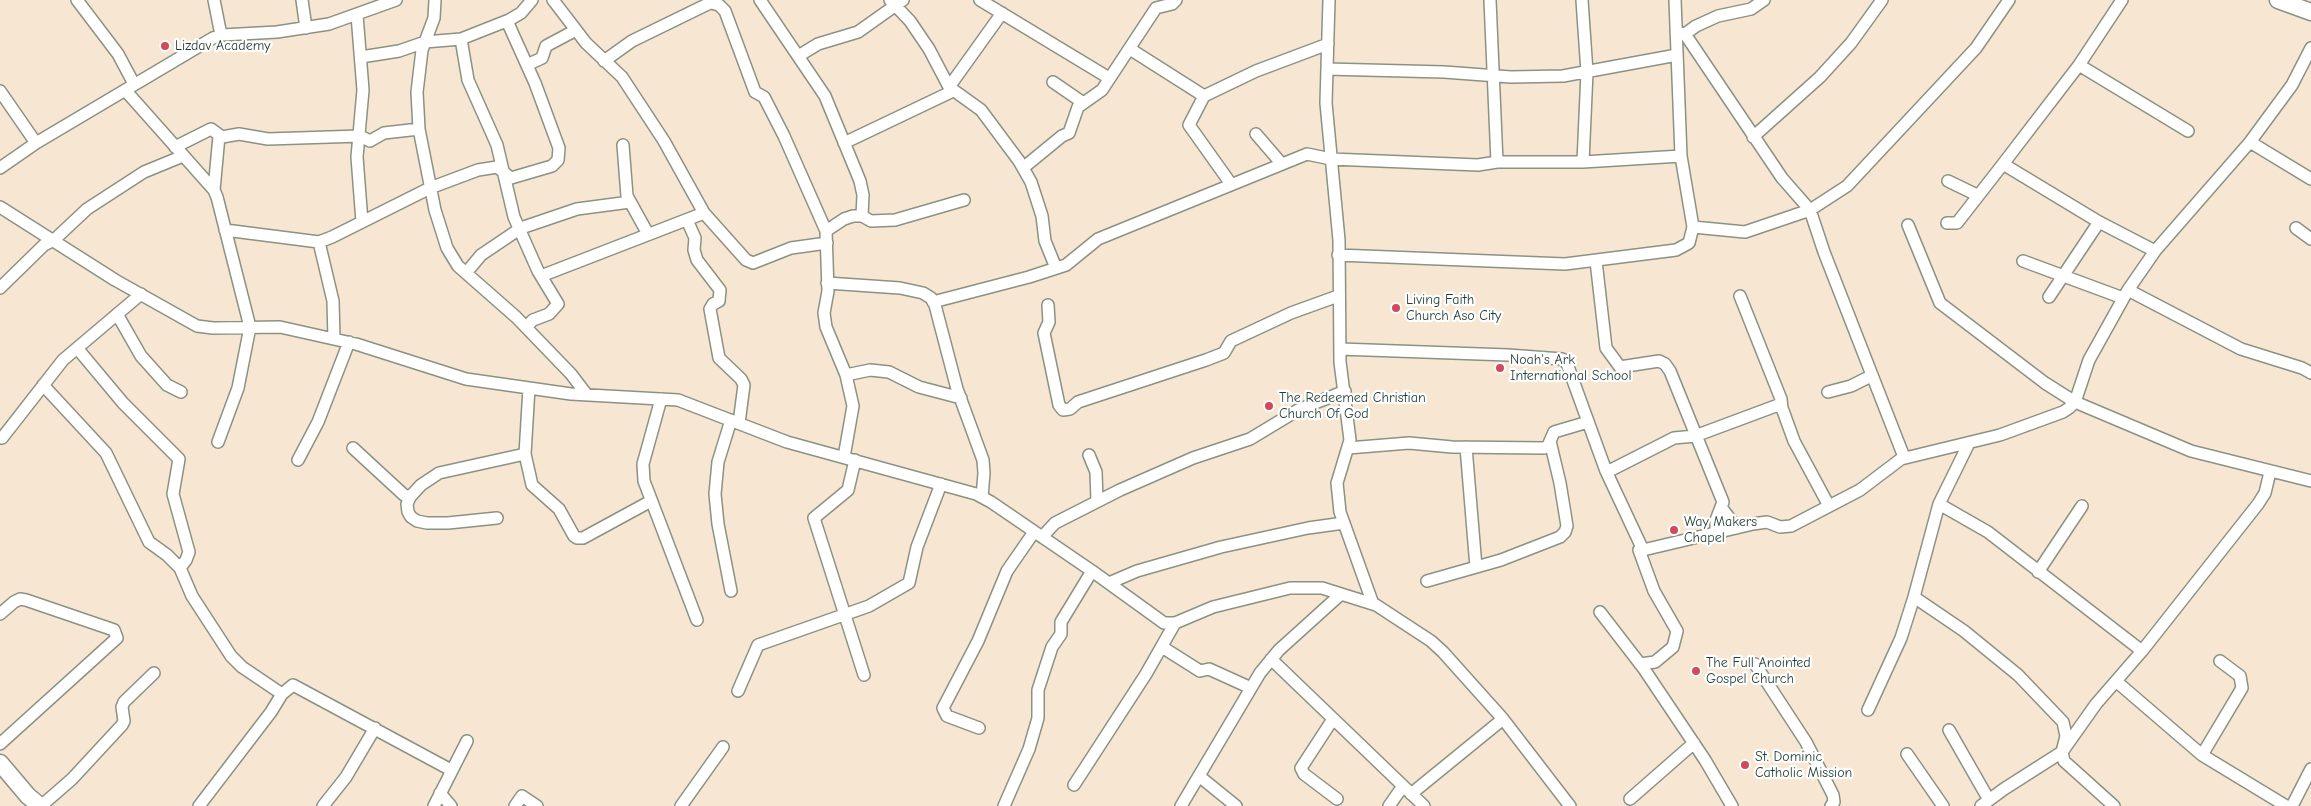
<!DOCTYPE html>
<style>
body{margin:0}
canvas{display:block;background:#f7e7d2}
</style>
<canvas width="2311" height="806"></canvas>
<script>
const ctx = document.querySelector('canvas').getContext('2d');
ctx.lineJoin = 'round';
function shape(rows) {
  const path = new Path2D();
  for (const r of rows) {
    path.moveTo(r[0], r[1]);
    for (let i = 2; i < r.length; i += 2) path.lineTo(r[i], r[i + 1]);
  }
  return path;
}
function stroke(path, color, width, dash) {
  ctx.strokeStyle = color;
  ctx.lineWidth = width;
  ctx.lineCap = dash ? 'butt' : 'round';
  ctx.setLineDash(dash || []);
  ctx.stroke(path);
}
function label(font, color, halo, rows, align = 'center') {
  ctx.font = font + ' "Comic Neue",sans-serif';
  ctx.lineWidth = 4.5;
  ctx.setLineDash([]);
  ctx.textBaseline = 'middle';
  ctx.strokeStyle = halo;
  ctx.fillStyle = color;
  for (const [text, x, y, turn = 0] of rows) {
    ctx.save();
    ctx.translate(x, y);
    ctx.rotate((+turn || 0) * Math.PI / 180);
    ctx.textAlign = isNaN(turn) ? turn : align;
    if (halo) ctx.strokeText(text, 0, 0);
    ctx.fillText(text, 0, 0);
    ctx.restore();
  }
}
const street = shape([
 [77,0,118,54,134,84],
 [214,0,221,35],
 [302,0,306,28],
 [435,0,434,18,422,50,417,92,419,129,435,210,447,248,458,266,516,317,571,374,587,395],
 [553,0,586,43,622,77,664,141,704,213,746,260,753,263,791,248,827,243],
 [760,0,825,96,860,181,863,195,862,216],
 [890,0,910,21,929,49,949,87,981,110,1019,161,1031,182,1042,216,1045,241,1056,268],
 [980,0,1109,78],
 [1329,0,1326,103,1339,240,1340,362,1350,440,1337,483,1340,512,1373,604],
 [1490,0,1497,162],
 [1582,0,1587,72,1583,162],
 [711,3,719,5,725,11,755,92,764,97,784,136,826,231,828,291,824,313,826,327,846,375,853,406,844,457],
 [357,15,363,90,357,157,362,222],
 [1676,32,1685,34,1782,178,1810,210,1824,252,1904,457],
 [1685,34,1696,26,1718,16,1751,9,1764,0],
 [461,39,468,80,497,145,514,217,538,271,558,304,549,314,533,320,526,327],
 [1130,49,1204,96,1256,71,1328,44],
 [800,55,818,44,858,32,903,0],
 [361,57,399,51,425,42,461,39,509,20,521,13,532,0],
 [604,61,632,41,716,0],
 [527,65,542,58,546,46,576,30],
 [2079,65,2188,131],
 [1327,69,1444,72,1511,77,1563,76,1677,55],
 [1053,82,1082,102],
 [949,87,1002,13],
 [125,90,214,190,217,197,250,327,238,388,218,442],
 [0,91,36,143],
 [1204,96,1189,125,1231,184],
 [1256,134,1281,163],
 [1753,137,1820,77,1851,43,1882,0],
 [2250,142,2311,179],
 [844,143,953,91],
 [623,145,627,196,648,234],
 [175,147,211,129,222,137,239,134,268,139,360,136,370,141,384,133,419,129],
 [2003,164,2099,222,2155,251],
 [0,168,36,143,213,38,222,35,277,32,329,24,396,0],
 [1023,168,1062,136,1069,133,1078,107,1102,90,1156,8,1172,4,1176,0],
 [1948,181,1977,195],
 [214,190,219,136],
 [0,207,115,280,197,326,213,328,280,327,356,344,466,379,571,394,678,400,787,442,976,494,991,502,1092,571,1164,623,1175,623,1213,607,1290,588,1322,588,1376,605,1431,641,1443,652,1503,719,1570,806],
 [687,220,695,238,694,250,697,260,720,290,719,301,713,304,710,309,719,358,741,379,744,385,739,423],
 [1947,223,1957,223,2003,164,2079,65,2122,0],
 [1908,225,1940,303,2045,383,2075,402,2191,451,2311,481],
 [1693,227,1745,232,1810,210,1847,186,1976,48,2009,0],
 [2296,228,2311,239],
 [225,230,319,242,332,237,430,188,478,170,497,167,511,178,552,166,558,160,559,148,535,83,507,21],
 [826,231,844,219,853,216,862,216,871,221,895,220,964,200],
 [319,242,333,301,334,339],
 [1338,255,1565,264,1676,250,1689,243,1693,227,1681,156,1675,0],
 [1596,261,1606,348,1620,367,1659,361,1665,364,1670,371,1723,502,1716,520,1716,533],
 [2023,261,2123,298],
 [466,273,481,255,521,228,577,209,630,202],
 [541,276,704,213],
 [827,283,900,288,923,293,931,298,935,305,957,389,983,460,984,473,982,497],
 [0,288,44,245,54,240,87,209,144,172,183,156],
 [2128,290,2241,349,2302,368,2311,373],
 [1740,296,1781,399,1782,408,1794,441,1829,506],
 [2049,297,2099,222],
 [933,302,1029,277,1066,265,1098,239,1307,154,1331,159,1478,165,1497,162,1583,162,1681,156],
 [1048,305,1049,322,1044,333,1059,405,1063,410,1070,409,1078,402,1206,360,1224,353,1231,341,1291,313,1338,296],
 [117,314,141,356,167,385,181,392],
 [77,348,123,403,179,459,173,494,189,552,186,560,180,568],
 [1340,349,1508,355,1562,359,1566,361,1606,471,1643,550,1753,524,1767,522,1780,527,1791,526,1860,490,1901,459,2000,435,2063,412,2069,408,2075,402,2089,360,2128,290,2155,251,2250,142,2292,85,2311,48],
 [846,375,870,370,889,372,919,387,961,398],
 [43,385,106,453,149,542,167,555,180,568,192,596,231,656,242,667,282,694],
 [529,388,525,454,532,485,559,509,574,536,577,538,583,538,651,501],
 [1828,392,1851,386,1871,376],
 [661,399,643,464,644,481,697,620],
 [731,420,718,462,715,494,718,524,731,591],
 [2,438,63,360,141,294],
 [1466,447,1476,567],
 [353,448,404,495,410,497],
 [1348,448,1409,443,1452,447,1544,448,1548,446,1554,432,1588,422],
 [1089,455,1096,472,1097,501],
 [298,460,318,422,349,342],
 [855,460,848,490,814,518,864,675],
 [1607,472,1674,438,1695,436,1781,404],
 [1939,504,1988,532,2142,651],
 [1721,507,1737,528],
 [497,518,448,523,427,523,417,521,411,517,408,512,407,504,410,497,421,485,439,473,525,454],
 [1042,537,1055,523,1120,490,1193,458,1250,439,1298,410,1345,391],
 [2038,572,2082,506],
 [1427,581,1501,560,1560,537,1565,532,1567,526,1560,483,1550,441],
 [1109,583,1137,571,1221,547,1308,528,1344,523],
 [1914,597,1964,631,2018,675,2063,722,2066,736,2062,752,2064,761,2114,806],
 [1600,612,1644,669,1705,760,1732,806],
 [0,614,14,602,20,599,26,600,114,630,117,638,0,744],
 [1162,647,1200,671,1209,669,1251,688],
 [1271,659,1424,806],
 [1640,664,1655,662,1673,647,1677,631,1654,591,1639,550,1641,547],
 [1755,664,1806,742,1833,795,1834,802,1831,806],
 [2117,682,2202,755,2286,806],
 [738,691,758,645,869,606,909,583,917,547,941,484],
 [1868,710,1901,638,1914,597,1939,504,1969,443],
 [1333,719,1301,768,1304,774,1337,799],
 [979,728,947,716,943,708,978,641,1007,571,1034,532],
 [1949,730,1989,800],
 [1907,754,1943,806],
 [2202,755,2242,688,2240,676,2220,661],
 [1199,776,1236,806],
 [1074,785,1146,674,1175,623],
 [440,793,451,806],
 [1411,794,1503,719],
 [1630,799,1694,743],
 [41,806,72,779,122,725,124,721,122,707,124,702,154,673],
 [199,806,271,712,282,694,293,685,451,770],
 [323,806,346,777,375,728],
 [434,806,467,741],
 [515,806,522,796,537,806],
 [681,806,723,747],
 [1004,806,1029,749,1038,718,1038,690,1052,647,1061,634,1061,622,1092,571],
 [1181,806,1260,673,1279,650,1341,594],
 [1389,806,1403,786],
 [1981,806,2004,789,2062,752,2096,704,2142,651,2258,504,2265,493,2270,472],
 [2292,806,2311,769]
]);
const secondary = shape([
 [2278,0,2311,12],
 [0,763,28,796,40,806]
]);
stroke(street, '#8b9283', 14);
stroke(secondary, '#8b9283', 19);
stroke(street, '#fff', 11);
stroke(secondary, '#fff', 16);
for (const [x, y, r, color] of [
 [165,46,5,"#d1495b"],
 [1396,308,5,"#d1495b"],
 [1500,368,5,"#d1495b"],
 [1269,406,5,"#d1495b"],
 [1674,530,5,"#d1495b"],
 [1696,671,5,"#d1495b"],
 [1745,765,5,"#d1495b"]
]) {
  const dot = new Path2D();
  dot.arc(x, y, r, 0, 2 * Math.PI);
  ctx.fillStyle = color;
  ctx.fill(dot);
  stroke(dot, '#fff', 2);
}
label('14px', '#1f3d34', '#fff', [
 ["Lizdav Academy",175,46],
 ["Living Faith",1406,300],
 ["Church Aso City",1406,316],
 ["Noah's Ark",1510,360],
 ["International School",1510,376],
 ["The Redeemed Christian",1279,398],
 ["Church Of God",1279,414],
 ["Way Makers",1684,522],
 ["Chapel",1684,538],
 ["The Full Anointed",1706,663],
 ["Gospel Church",1706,679],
 ["St. Dominic",1755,757],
 ["Catholic Mission",1755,773]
], 'left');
</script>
